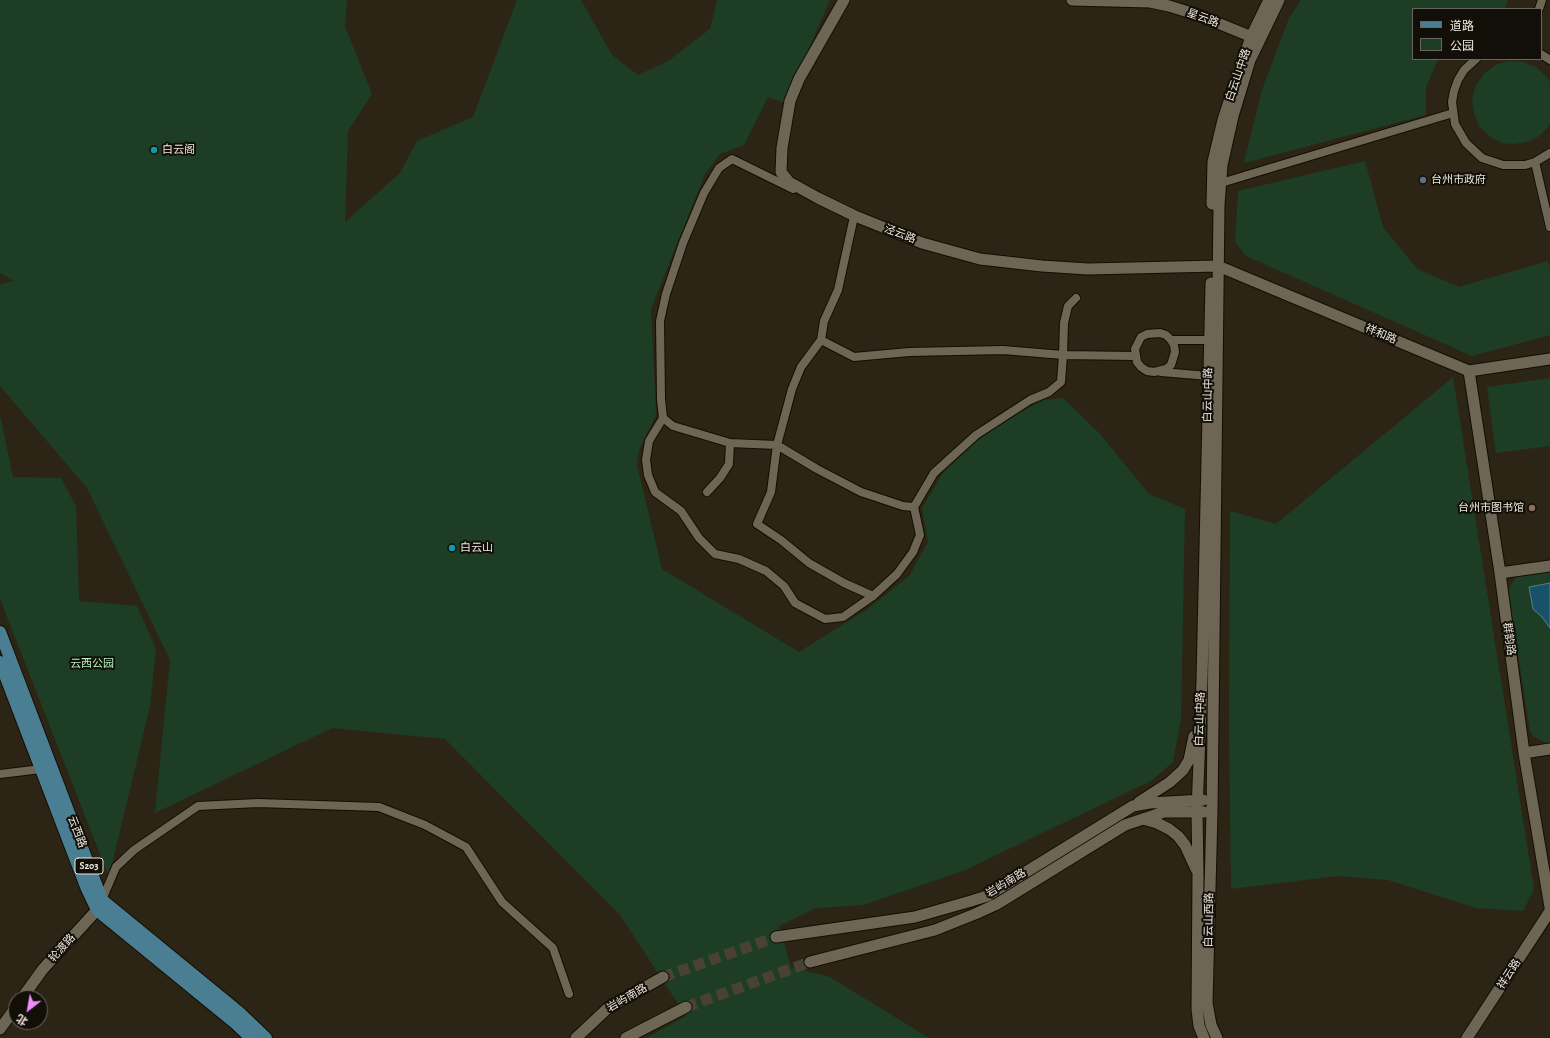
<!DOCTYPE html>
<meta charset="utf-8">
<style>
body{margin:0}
#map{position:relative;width:1550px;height:1038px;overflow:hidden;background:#2c2515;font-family:"Alegreya Sans","Noto Sans SC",sans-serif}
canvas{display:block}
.legend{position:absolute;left:1412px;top:8px;width:130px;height:52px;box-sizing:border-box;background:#120e08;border:1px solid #6a655e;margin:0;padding:5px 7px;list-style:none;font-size:12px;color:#ede8de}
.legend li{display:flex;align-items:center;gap:8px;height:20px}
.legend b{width:20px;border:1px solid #6a655e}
.north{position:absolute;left:8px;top:990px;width:40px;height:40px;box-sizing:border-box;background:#120e08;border:1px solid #6a655e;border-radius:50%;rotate:211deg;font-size:11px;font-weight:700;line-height:16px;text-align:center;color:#ede8de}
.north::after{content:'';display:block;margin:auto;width:14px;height:18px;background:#ed8cfa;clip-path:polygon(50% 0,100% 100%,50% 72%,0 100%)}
</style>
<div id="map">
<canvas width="1550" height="1038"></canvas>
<ul class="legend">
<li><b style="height:5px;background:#4a7e92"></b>道路</li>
<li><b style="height:11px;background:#1d3e24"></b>公园</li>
</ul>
<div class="north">北</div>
</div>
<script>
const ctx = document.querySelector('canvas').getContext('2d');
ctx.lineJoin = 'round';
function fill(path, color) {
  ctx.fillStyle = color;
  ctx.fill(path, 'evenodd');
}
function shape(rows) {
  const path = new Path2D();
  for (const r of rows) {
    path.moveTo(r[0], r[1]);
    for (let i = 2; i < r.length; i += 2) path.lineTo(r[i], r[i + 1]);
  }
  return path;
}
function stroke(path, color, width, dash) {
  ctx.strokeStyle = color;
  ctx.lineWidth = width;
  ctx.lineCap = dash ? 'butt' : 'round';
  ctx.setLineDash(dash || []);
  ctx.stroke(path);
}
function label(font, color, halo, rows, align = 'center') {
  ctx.font = font + ' "Alegreya Sans","Noto Sans SC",sans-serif';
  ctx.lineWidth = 4;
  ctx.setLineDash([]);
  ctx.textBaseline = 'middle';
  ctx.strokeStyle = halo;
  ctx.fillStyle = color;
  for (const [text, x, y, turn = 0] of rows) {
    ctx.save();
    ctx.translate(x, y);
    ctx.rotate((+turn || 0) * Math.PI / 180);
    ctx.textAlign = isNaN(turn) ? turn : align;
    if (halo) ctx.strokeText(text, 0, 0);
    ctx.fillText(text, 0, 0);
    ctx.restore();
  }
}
fill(shape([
 [0,0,347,0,345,26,372,94,348,131,345,222,400,173,417,141,473,117,517,0,581,0,612,55,638,75,668,61,710,29,717,0,830,0,785,103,768,97,744,145,720,154,705,174,651,309,656,415,639,450,637,465,662,569,799,652,869,608,910,575,928,542,922,508,943,473,977,441,1009,418,1044,400,1063,398,1100,434,1149,494,1185,509,1181,719,1173,762,1151,781,963,871,863,905,816,908,779,926,791,967,830,977,929,1038,646,1038,686,1016,620,915,445,739,332,728,155,813,170,660,87,488,0,386,0,284,14,281,0,273],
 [1301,0,1508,0,1505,9,1413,9,1413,59,1438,59,1426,87,1426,115,1244,163,1262,90,1289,18],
 [1509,61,1523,62,1536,67,1547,77,1550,83,1550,123,1547,128,1538,137,1527,142,1514,144,1502,143,1489,136,1479,126,1474,113,1472,99,1476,85,1484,74,1495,65],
 [1365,161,1383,227,1417,269,1459,287,1548,261,1550,268,1550,335,1472,356,1246,256,1235,242,1238,191],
 [1453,377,1534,889,1523,911,1476,908,1388,880,1338,876,1231,889,1229,731,1230,511,1276,524],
 [1550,378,1550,446,1496,453,1487,387],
 [0,415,13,477,61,478,76,506,79,601,137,606,156,649,150,706,109,877,0,599],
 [1550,571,1550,743,1548,744,1533,736,1530,731,1508,590,1516,577]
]), '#1d3e24');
const water = shape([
 [1550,583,1550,628,1542,617,1533,609,1529,587,1550,583]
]);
fill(water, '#175269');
stroke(water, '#577f8c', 1);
stroke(shape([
 [663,977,776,937],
 [686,1007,810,962]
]), '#494233', 11, [11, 5.5]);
const street = shape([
 [1539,9,1542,0],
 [1541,54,1550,60],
 [1476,59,1464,70,1458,80,1454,91,1452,102,1455,124,1466,143,1482,158,1503,165,1525,165,1535,162,1550,153],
 [1535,162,1550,227],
 [1221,183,1453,113],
 [793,189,732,159,719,168,704,193,683,243,666,294,660,321,661,399,663,418,649,441,646,460,648,475,655,492,681,511,699,538,715,554,739,559,766,571,784,586,795,603,825,619,843,617,873,596,897,574,913,552,920,535,914,507,934,473,976,435,1030,400,1049,392,1061,382,1063,355,1064,323,1068,306,1076,298],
 [855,216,853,221,838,290,824,321,821,340,801,367,792,389,777,445,771,492,757,524,781,540,809,563,844,583,873,596],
 [821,340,854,357,909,352,1003,350,1063,355,1135,356],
 [1171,340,1174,345,1175,352,1171,365,1166,369,1154,372,1147,371,1141,367,1137,362,1135,349,1141,337,1147,334,1160,333,1166,335,1171,340,1209,340],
 [1161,372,1209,376],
 [663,418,673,426,730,443,777,445,817,469,861,492,903,506,914,507],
 [707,492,720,478,729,464,730,443],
 [0,774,41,769],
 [102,900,116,867,134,850,198,806,258,803,379,807,425,825,466,847,502,902,553,948,569,994]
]);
const secondary = shape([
 [844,0,799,79,790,101,782,148,781,172,789,182,818,198,855,216,890,230,922,243,980,259,1042,266,1088,269,1218,266,1469,371,1550,359],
 [1072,0,1150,2,1169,6,1198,15,1257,39],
 [1243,60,1251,37,1269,0],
 [1212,204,1213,162,1223,120,1234,86],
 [1469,371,1500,573,1524,753,1550,907],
 [1500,573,1550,566],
 [1524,753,1550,749],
 [1139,802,1170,782,1183,770,1189,760,1194,736],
 [1143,819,1157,823,1169,829,1178,836,1185,845,1196,869],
 [776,937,915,917,971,901,987,896,1133,806,1150,803,1203,800],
 [810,962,935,930,975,914,997,904,1125,825,1164,812,1204,812],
 [22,998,43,969,97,910,101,903],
 [0,1029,16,1007],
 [576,1038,608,1008,663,977],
 [626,1038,686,1007],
 [1204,1038,1199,1026,1197,1009,1198,873,1197,812,1202,680,1211,283],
 [1217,1038,1211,1025,1207,1003,1212,812,1219,205,1222,165,1233,116,1250,60,1279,0],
 [1467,1038,1550,911]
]);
const primary = shape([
 [0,632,102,900,241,1014,266,1038],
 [0,662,87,889,97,910,234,1022,251,1038]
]);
stroke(street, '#140e02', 10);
stroke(secondary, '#140e02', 13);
stroke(primary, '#140e02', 14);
stroke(street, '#6e6655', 8);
stroke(secondary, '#6e6655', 11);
stroke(primary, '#4a7e92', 12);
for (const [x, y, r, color] of [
 [154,150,4,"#0f9aa8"],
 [1423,180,4,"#5c6f8a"],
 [1532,508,4,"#8d6e63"],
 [452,548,4,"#0f9aa8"]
]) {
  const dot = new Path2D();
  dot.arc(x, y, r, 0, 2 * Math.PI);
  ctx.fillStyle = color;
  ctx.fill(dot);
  stroke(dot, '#120e08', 1.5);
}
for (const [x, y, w] of [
 [89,866,28]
]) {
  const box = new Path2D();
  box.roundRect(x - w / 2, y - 8, w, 16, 3);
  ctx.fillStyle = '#120e08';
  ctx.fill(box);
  stroke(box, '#ede8de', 1);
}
label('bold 10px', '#ede8de', null, [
 ["S203",89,866]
]);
label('11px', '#ede8de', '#120e08', [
 ["星云路",1203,18,20],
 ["白云山中路",1238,75,-71],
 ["泾云路",900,234,21],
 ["祥和路",1381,334,23],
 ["白云山中路",1208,395,-89],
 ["群韵路",1509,639,82],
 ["白云山中路",1200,719,-88],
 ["云西路",77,832,69],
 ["岩屿南路",1006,883,-31],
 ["白云山西路",1209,920,-89],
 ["轮渡路",62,948,-48],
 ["祥云路",1509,974,-57],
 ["岩屿南路",627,998,-30]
]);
label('11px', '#ede8de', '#120e08', [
 ["白云阁",162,150],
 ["台州市政府",1431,180],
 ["台州市图书馆",1524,508,"right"],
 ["白云山",460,548]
], 'left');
label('11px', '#b2f4be', '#120e08', [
 ["云西公园",92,664]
]);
</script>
